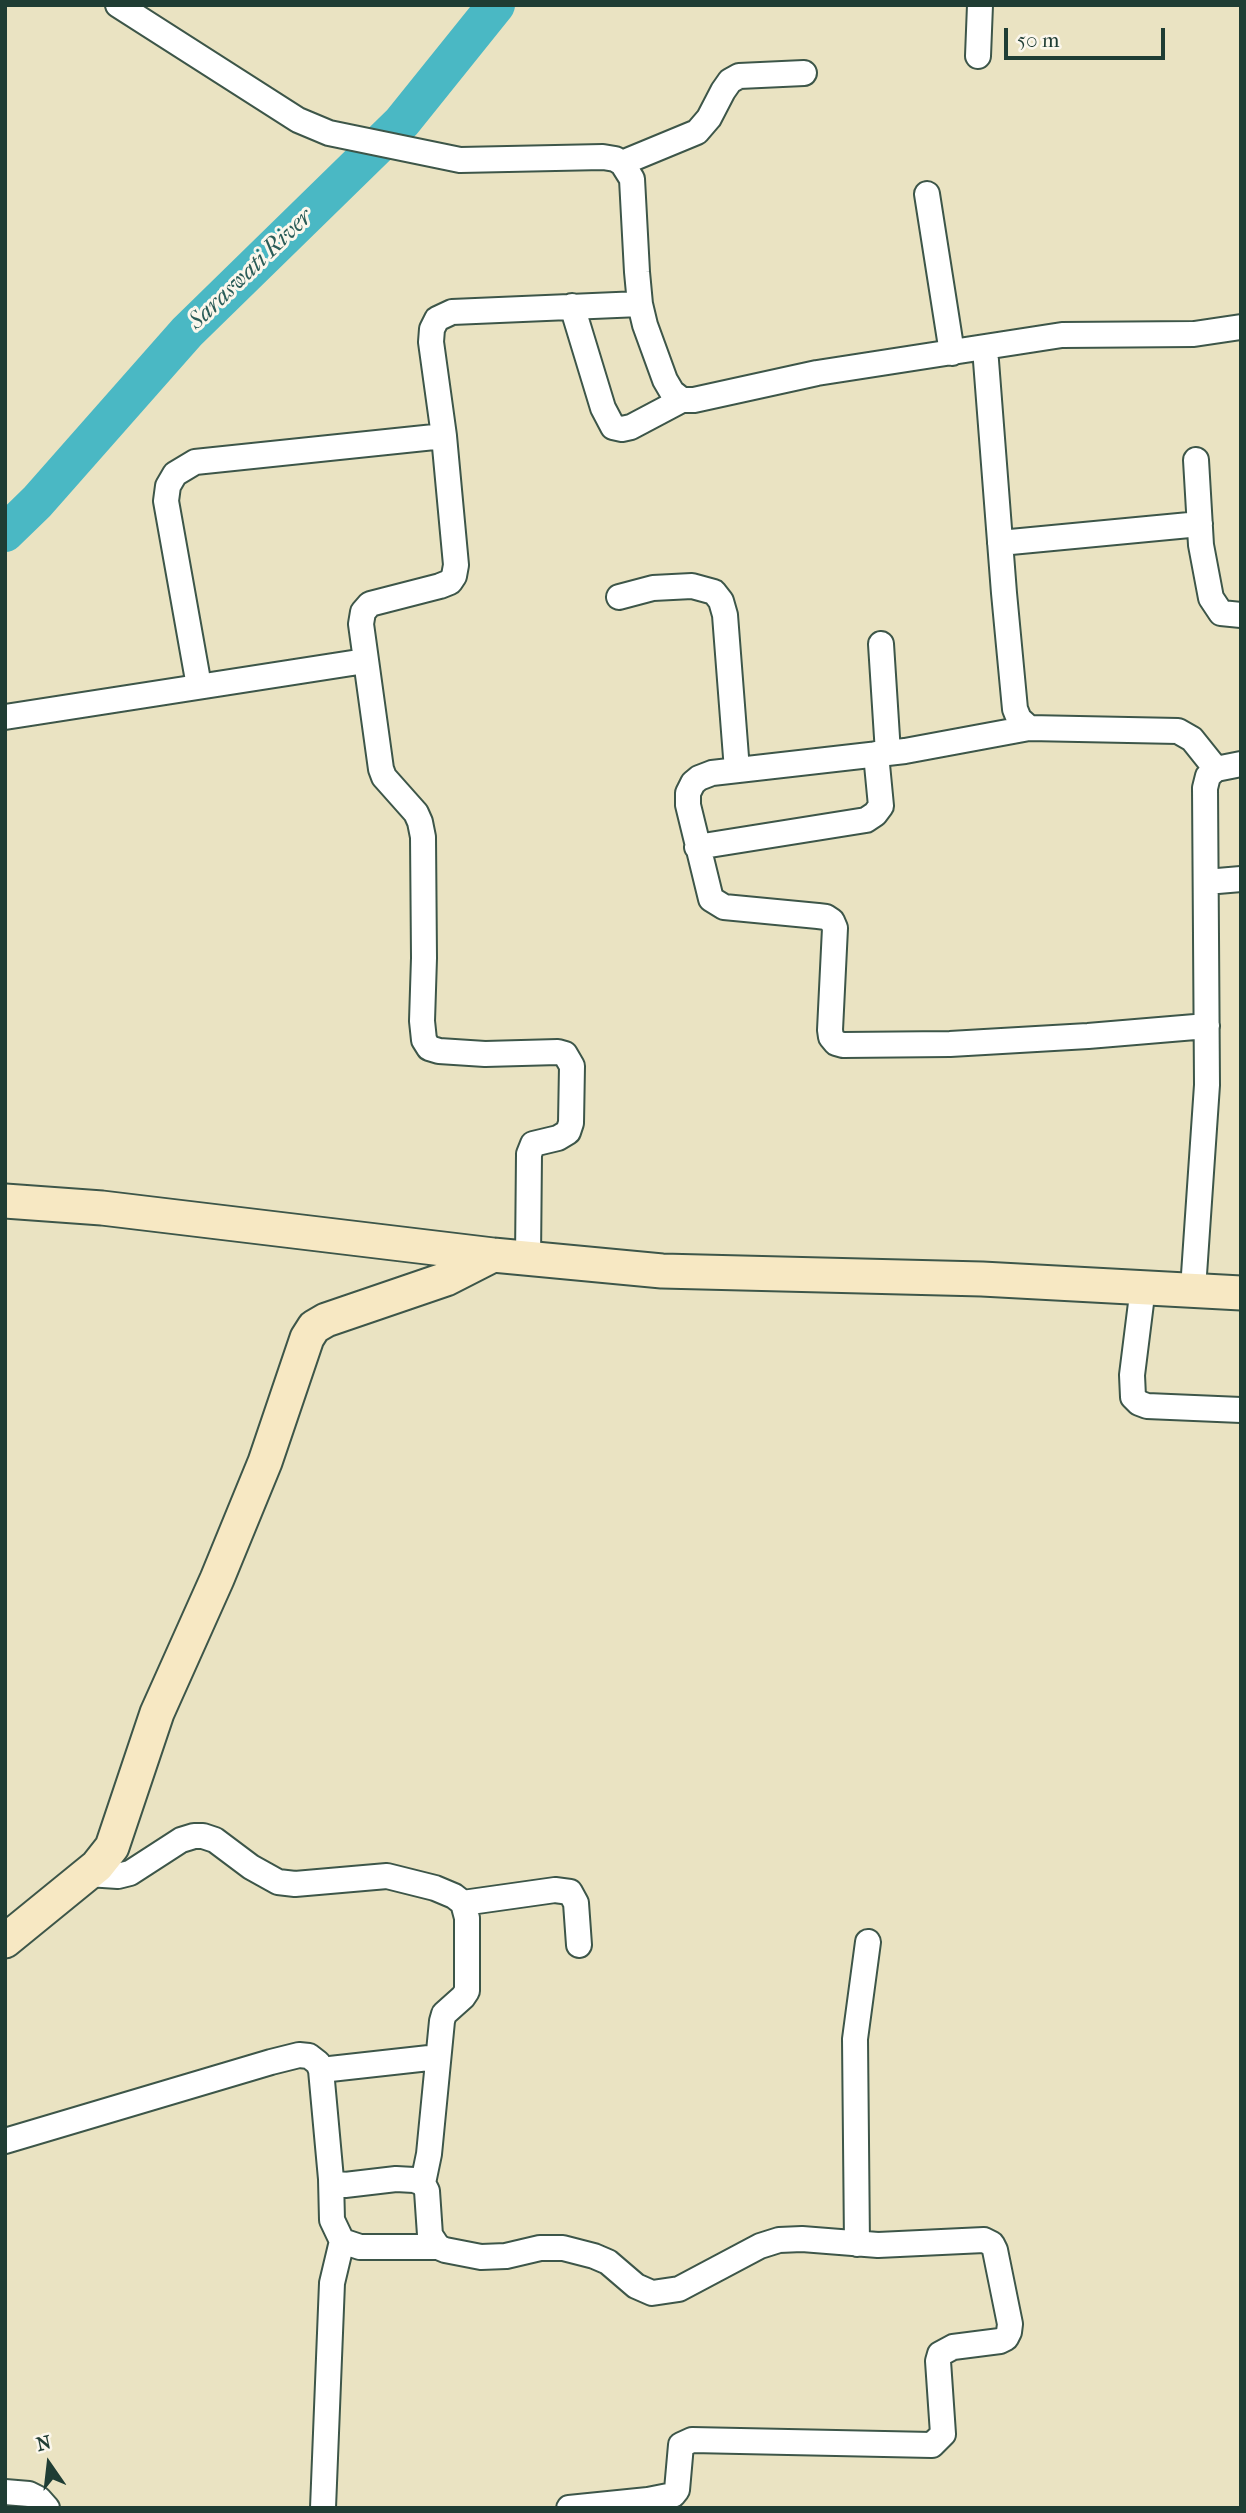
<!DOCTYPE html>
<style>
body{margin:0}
#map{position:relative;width:1246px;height:2513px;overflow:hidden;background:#eae3c2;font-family:"IM FELL French Canon",serif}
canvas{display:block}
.frame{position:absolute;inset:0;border:7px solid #1f3d34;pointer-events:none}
.north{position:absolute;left:14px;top:2429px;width:70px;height:70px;-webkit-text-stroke:5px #fbf7ec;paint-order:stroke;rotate:346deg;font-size:19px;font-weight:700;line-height:28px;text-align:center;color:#1f3d34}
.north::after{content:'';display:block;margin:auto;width:24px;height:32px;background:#1f3d34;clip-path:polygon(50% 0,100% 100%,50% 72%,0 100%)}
.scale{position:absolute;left:1004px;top:28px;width:161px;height:32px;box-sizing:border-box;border:4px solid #1f3d34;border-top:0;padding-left:9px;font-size:21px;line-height:24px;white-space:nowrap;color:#1f3d34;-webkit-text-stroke:5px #fbf7ec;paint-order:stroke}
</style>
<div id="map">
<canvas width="1246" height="2513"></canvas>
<div class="frame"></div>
<div class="north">N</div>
<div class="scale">50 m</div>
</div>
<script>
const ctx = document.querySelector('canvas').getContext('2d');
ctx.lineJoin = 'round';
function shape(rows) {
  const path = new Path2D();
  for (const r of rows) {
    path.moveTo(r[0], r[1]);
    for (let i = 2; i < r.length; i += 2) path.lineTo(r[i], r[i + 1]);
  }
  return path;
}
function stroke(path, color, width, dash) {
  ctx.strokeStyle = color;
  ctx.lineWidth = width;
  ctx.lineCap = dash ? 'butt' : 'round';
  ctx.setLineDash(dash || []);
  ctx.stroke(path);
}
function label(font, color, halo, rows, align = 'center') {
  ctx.font = font + ' "IM FELL French Canon",serif';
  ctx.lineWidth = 6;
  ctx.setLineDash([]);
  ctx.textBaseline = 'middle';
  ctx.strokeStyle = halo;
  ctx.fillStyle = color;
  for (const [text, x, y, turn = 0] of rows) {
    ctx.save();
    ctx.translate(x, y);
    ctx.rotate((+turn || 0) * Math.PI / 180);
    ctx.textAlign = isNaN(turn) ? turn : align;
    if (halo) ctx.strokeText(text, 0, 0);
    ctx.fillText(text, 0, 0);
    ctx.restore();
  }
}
stroke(shape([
 [5,533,37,502,187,332,402,122,496,5]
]), '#4ab8c4', 38);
const street = shape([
 [118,5,298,120,329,133,460,160,603,157,615,159,622,163,632,179,637,272,640,304,645,325,665,380,672,392,682,400,694,400,817,373,1062,335,1194,334,1241,327],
 [978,56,980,5],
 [622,163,697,132,709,118,723,91,730,81,739,76,804,73],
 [927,194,952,353],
 [572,306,603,408,613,427,622,429,631,427,682,400],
 [985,348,1004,593,1015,709,1019,719,1029,728,1178,731,1192,739,1216,769],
 [1196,460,1201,545,1211,598,1221,613,1241,615],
 [1000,543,1200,524],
 [619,597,653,588,692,586,714,592,721,601,725,615,737,770],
 [881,644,888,753],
 [199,686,166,501,168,486,175,474,195,462,444,436],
 [5,717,365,661],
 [1029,728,905,751,712,773,699,778,693,783,688,793,688,805,711,899,724,907,818,916,826,917,832,921,835,928,830,1030,831,1037,836,1043,843,1045,950,1044,1088,1036,1207,1026],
 [697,847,866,820,875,814,881,806,876,754],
 [1206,882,1241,879],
 [528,1258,529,1154,533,1144,558,1138,568,1132,571,1123,572,1066,565,1054,558,1052,485,1054,439,1051,429,1048,424,1040,422,1021,424,958,423,837,420,822,416,813,384,777,381,769,361,624,363,612,370,604,440,586,450,582,454,576,456,565,444,436,431,342,432,329,437,319,452,312,640,304],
 [1143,1287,1132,1375,1133,1397,1139,1403,1147,1406,1241,1410],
 [1193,1289,1207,1085,1205,788,1208,776,1216,769,1241,764],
 [88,1874,118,1876,130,1873,181,1840,194,1836,203,1836,215,1840,251,1867,278,1882,295,1884,387,1876,435,1888,454,1896,463,1903,467,1918,467,1991,463,1997,444,2014,442,2021,429,2154,423,2183],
 [463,1903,555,1890,570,1892,576,1903,579,1945],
 [321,2070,438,2057],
 [5,2141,271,2062,299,2055,309,2056,318,2063,321,2070,331,2179,338,2184,345,2185,396,2179,414,2180,423,2183,427,2191,430,2235,438,2247,445,2250,481,2257,506,2256,540,2248,563,2248,594,2256,608,2262,636,2286,652,2293,679,2289,760,2246,779,2240,802,2239,878,2245,984,2240,992,2244,995,2250,1010,2324,1009,2332,1006,2338,1000,2341,953,2347,940,2354,938,2361,943,2434,932,2445,692,2440,681,2445,677,2490,673,2495,648,2500,569,2508],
 [331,2179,332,2220,342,2241,360,2247,438,2247],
 [857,2244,855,2039,868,1942],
 [5,2492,29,2494,39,2499,47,2508],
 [323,2508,332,2283,342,2241]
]);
const secondary = shape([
 [5,1201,102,1208,493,1255,662,1271,982,1279,1241,1293],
 [5,1941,97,1866,112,1847,157,1713,217,1579,265,1462,307,1338,314,1327,326,1320,446,1279,493,1255]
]);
stroke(street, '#3d5649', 28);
stroke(secondary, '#3d5649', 37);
stroke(street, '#fff', 24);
stroke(secondary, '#f7e8c3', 33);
label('italic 24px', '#2a5c58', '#fbf7ec', [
 ["Saraswati River",251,270,-44]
]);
</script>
